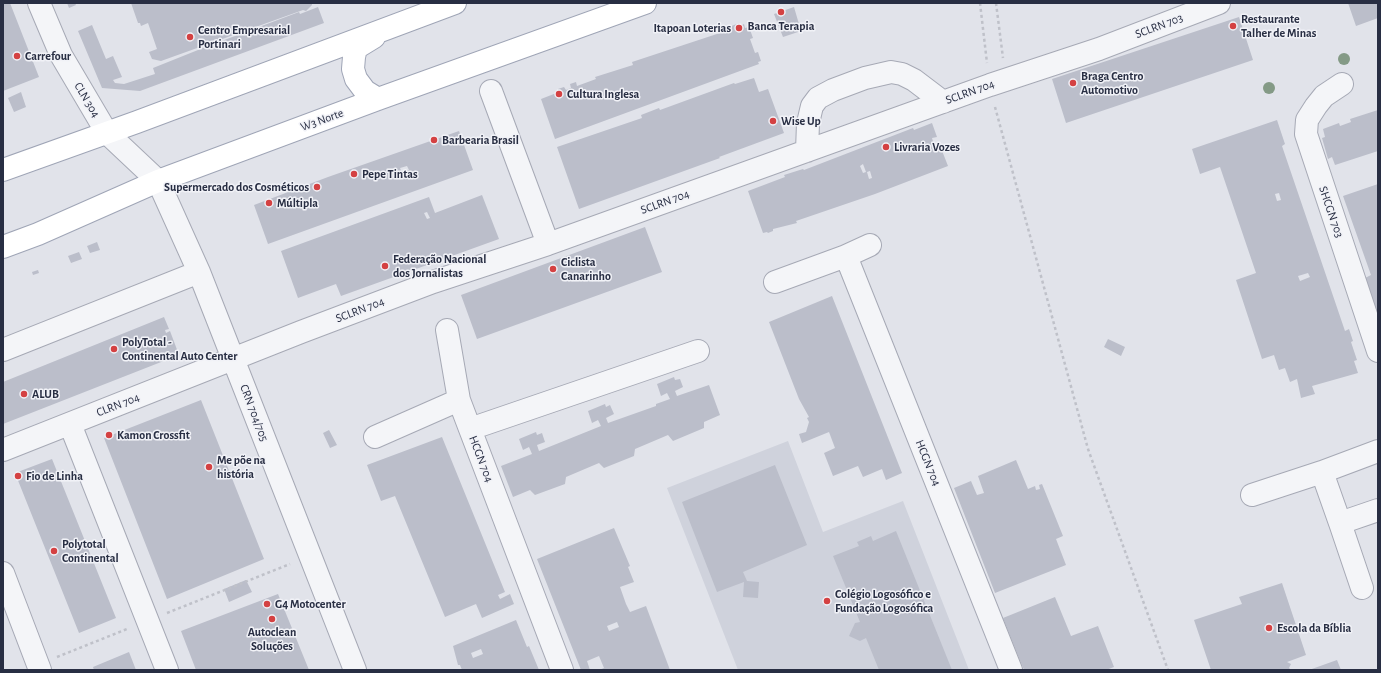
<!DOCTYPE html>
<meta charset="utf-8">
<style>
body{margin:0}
#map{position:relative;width:1381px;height:673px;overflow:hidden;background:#e1e3ea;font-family:"Alegreya Sans",sans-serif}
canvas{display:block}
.frame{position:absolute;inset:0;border:4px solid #282e43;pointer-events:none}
</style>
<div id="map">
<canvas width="1381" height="673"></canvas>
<div class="frame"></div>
</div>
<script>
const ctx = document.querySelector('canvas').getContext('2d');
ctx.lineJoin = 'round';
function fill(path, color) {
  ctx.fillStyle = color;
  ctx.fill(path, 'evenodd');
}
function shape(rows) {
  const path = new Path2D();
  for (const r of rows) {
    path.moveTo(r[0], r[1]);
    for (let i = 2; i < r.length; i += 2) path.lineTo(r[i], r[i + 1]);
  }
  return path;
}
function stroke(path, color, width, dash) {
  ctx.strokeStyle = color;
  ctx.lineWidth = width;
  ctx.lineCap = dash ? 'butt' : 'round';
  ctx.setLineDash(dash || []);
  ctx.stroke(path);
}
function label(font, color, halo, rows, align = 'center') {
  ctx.font = font + ' "Alegreya Sans",sans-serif';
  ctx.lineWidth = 3;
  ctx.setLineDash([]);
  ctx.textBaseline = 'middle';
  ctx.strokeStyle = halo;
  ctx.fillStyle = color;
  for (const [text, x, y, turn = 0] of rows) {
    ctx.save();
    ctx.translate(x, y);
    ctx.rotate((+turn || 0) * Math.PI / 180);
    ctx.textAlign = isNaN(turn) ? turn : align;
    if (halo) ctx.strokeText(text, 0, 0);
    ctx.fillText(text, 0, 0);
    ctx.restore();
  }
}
fill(shape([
 [788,441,823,532,903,501,969,670,738,670,667,488]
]), '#cfd2dc');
fill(shape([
 [3,3,10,3,39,77,3,91],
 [67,3,75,3,76,5,69,8],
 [131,3,312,3,312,5,306,11,303,10,161,61,152,59,149,52,157,49,148,23,141,26,140,23,138,23],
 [1348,3,1378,3,1378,18,1356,26],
 [318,7,324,23,140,91,102,88,78,31,92,25,106,59,113,56,122,77,113,80,115,83,124,84,155,74,153,68,203,48,299,12,300,14],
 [794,7,801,31,783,37,774,14],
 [1239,17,1253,60,1066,123,1052,79],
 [739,23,740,26,744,24,745,28,749,27,753,38,750,39,755,53,758,52,761,61,758,62,759,64,555,139,541,99,559,92,558,89,564,87,566,90,571,88,570,84,576,82,577,86,596,79,595,77,633,65,632,62,729,30,729,27],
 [754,78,759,92,768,89,784,133,719,157,720,158,579,209,557,147,642,118,641,115,659,108,660,110,734,83,735,84],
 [21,92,26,107,14,112,8,98],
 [1378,110,1378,151,1335,165,1332,157,1328,159,1322,138,1325,137,1323,129,1339,123,1340,126,1351,122,1350,119],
 [1277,120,1285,144,1282,146,1345,331,1349,329,1353,341,1351,342,1357,360,1354,361,1358,373,1312,386,1315,394,1301,398,1297,379,1290,382,1285,368,1279,370,1274,355,1262,359,1236,280,1256,273,1220,167,1200,174,1192,149],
 [1279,193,1281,200,1277,201,1275,194],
 [1308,273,1310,277,1300,281,1298,276],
 [932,123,937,137,932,138,934,145,939,143,948,166,875,194,796,221,797,223,773,229,773,231,768,233,767,232,763,233,748,191,785,177,784,175,803,169,804,170,913,128,914,130],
 [863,164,866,172,863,173,860,166],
 [870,171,872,178,869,179,867,172],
 [459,131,473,170,268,244,254,205,328,177],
 [407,166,409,170,402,173,400,168],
 [1378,184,1378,315,1365,278,1371,275,1343,196],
 [482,195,499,239,341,296,336,284,298,298,281,251,429,197,435,213],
 [427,212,430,218,427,219,424,213],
 [645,227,662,272,477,339,461,295],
 [97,242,100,250,90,253,87,246],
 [79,252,82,259,71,263,68,256],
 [38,270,39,273,33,275,32,272],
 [832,296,902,473,886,480,882,469,863,477,858,466,833,476,824,453,835,448,829,432,802,443,799,434,806,432,809,422,807,418,809,417,799,399,769,322],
 [164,317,169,329,165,330,166,333,170,331,179,355,3,424,3,382],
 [1108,339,1125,347,1121,356,1104,347],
 [674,377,675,380,680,379,683,387,675,391,677,396,709,385,720,415,704,422,704,428,673,441,668,435,635,449,634,456,604,468,599,463,566,477,565,484,535,495,530,490,513,497,501,466,532,454,529,447,523,450,519,439,536,432,537,435,542,433,545,442,537,445,539,451,601,426,598,420,592,423,588,411,605,404,606,407,610,405,614,414,606,418,608,423,656,406,656,404,670,399,667,393,661,396,657,384],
 [201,400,264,559,167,599,104,438],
 [329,430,337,445,330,448,323,433],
 [442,437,505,592,498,595,500,599,510,594,514,604,482,618,476,604,445,617,395,496,381,501,367,465],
 [52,459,116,618,79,633,15,473],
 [1016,460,1028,489,1035,486,1036,490,1040,489,1039,485,1042,484,1063,536,1056,539,1066,565,995,593,954,488,971,481,977,495,984,493,978,476],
 [775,465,807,545,743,572,747,581,759,582,758,598,743,597,744,582,717,592,682,502],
 [614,528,630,566,628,567,634,582,620,587,626,604,630,612,646,606,670,670,599,670,604,668,599,656,587,661,590,670,581,670,537,559],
 [617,622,619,627,609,631,607,626],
 [896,531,952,670,879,670,866,638,860,641,849,636,855,623,860,622,833,556,859,546,857,542,871,536,873,541],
 [246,580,252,592,229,602,224,589],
 [1282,583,1306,655,1287,662,1291,664,1289,668,1291,670,1211,670,1194,620,1242,604,1239,597],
 [278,594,309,670,196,670,181,631],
 [1055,597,1071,636,1098,626,1114,667,1106,670,1024,670,1019,658,1021,657,1019,658,1003,618],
 [516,620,527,647,529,646,539,670,462,670,460,665,458,665,453,646],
 [481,649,483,654,473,658,471,653],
 [129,652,136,670,94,670,93,667],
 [1337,660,1341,670,1309,670]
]), '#bbbeca');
const minor = shape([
 [39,3,61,55,107,133,158,181,199,272,355,670],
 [1342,84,1324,96,1316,106,1307,120,1306,134,1378,351],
 [491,91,548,244],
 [807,151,808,123,812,106,818,98,833,90,865,78,891,72,902,74,914,80,943,102],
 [846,256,870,245],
 [775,282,846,256,1011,670],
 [447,330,459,400,470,429],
 [3,350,199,272],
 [70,424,167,670],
 [375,437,459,400],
 [3,450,301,332,433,282,548,244,990,85,1099,49,1219,3],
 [1322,472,1378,451],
 [1252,495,1322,472,1340,523,1378,510],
 [1340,523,1362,588],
 [3,573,40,670],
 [562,670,470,429,698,351]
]);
const major = shape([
 [374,37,356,48,354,57,353,69,356,79,365,91,378,99],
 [3,170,137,122,455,3],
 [3,247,38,234,158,181,378,99,645,3]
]);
stroke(minor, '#a6a9b5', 24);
stroke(major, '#9fa5b6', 24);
stroke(shape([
 [980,3,987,63],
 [996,3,1003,58],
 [995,107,1088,449,1168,670],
 [167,613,290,564],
 [57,657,127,629]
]), '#bfc1c9', 2.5, [3, 3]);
stroke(minor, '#f4f5f8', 22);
stroke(major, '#fff', 22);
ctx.fillStyle = '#849a86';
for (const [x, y] of [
 [1344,59],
 [1269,88]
]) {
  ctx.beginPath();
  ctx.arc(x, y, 6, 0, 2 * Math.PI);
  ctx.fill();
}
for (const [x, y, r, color] of [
 [781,12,4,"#d44142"],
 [1233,26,4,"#d44142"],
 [739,28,4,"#d44142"],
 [190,37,4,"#d44142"],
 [17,56,4,"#d44142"],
 [1073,83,4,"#d44142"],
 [559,94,4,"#d44142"],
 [773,121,4,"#d44142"],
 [434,140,4,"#d44142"],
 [886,147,4,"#d44142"],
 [354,174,4,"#d44142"],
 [317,187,4,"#d44142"],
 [269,203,4,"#d44142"],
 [385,266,4,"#d44142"],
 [553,269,4,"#d44142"],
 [114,349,4,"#d44142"],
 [24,394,4,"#d44142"],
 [109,435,4,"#d44142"],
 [209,467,4,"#d44142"],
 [18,476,4,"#d44142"],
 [54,551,4,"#d44142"],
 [827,601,4,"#d44142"],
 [267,604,4,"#d44142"],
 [272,619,4,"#d44142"],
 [1269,628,4,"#d44142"]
]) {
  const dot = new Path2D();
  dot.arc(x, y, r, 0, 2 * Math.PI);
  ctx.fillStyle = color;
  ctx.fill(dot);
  stroke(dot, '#f1f2f7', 1.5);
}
label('bold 12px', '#282e43', '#f1f2f7', [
 ["Restaurante",1241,19],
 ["Talher de Minas",1241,33],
 ["Banca Terapia",781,26,"center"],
 ["Itapoan Loterias",731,28,"right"],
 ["Centro Empresarial",198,30],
 ["Portinari",198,44],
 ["Carrefour",25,56],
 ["Braga Centro",1081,76],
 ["Automotivo",1081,90],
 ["Cultura Inglesa",567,94],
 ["Wise Up",781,121],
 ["Barbearia Brasil",442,140],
 ["Livraria Vozes",894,147],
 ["Pepe Tintas",362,174],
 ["Supermercado dos Cosméticos",309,187,"right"],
 ["Múltipla",277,203],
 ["Federação Nacional",393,259],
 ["dos Jornalistas",393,273],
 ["Ciclista",561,262],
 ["Canarinho",561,276],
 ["PolyTotal -",122,342],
 ["Continental Auto Center",122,356],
 ["ALUB",32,394],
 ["Kamon Crossfit",117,435],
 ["Me põe na",217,460],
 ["história",217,474],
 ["Fio de Linha",26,476],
 ["Polytotal",62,544],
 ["Continental",62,558],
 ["Colégio Logosófico e",835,594],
 ["Fundação Logosófica",835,608],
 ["G4 Motocenter",275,604],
 ["Escola da Bíblia",1277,628],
 ["Autoclean",272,632,"center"],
 ["Soluções",272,646,"center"]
], 'left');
label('12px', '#282e43', '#f1f2f7', [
 ["SCLRN 703",1159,26,-21],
 ["SCLRN 704",970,92,-20],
 ["CLN 304",87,100,59],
 ["W3 Norte",322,120,-20],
 ["SCLRN 704",665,202,-20],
 ["SHCGN 703",1331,212,71],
 ["SCLRN 704",360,310,-21],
 ["CLRN 704",118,405,-21],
 ["CRN 704/705",254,413,69],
 ["HCGN 704",481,459,69],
 ["HCGN 704",928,463,68]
]);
</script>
